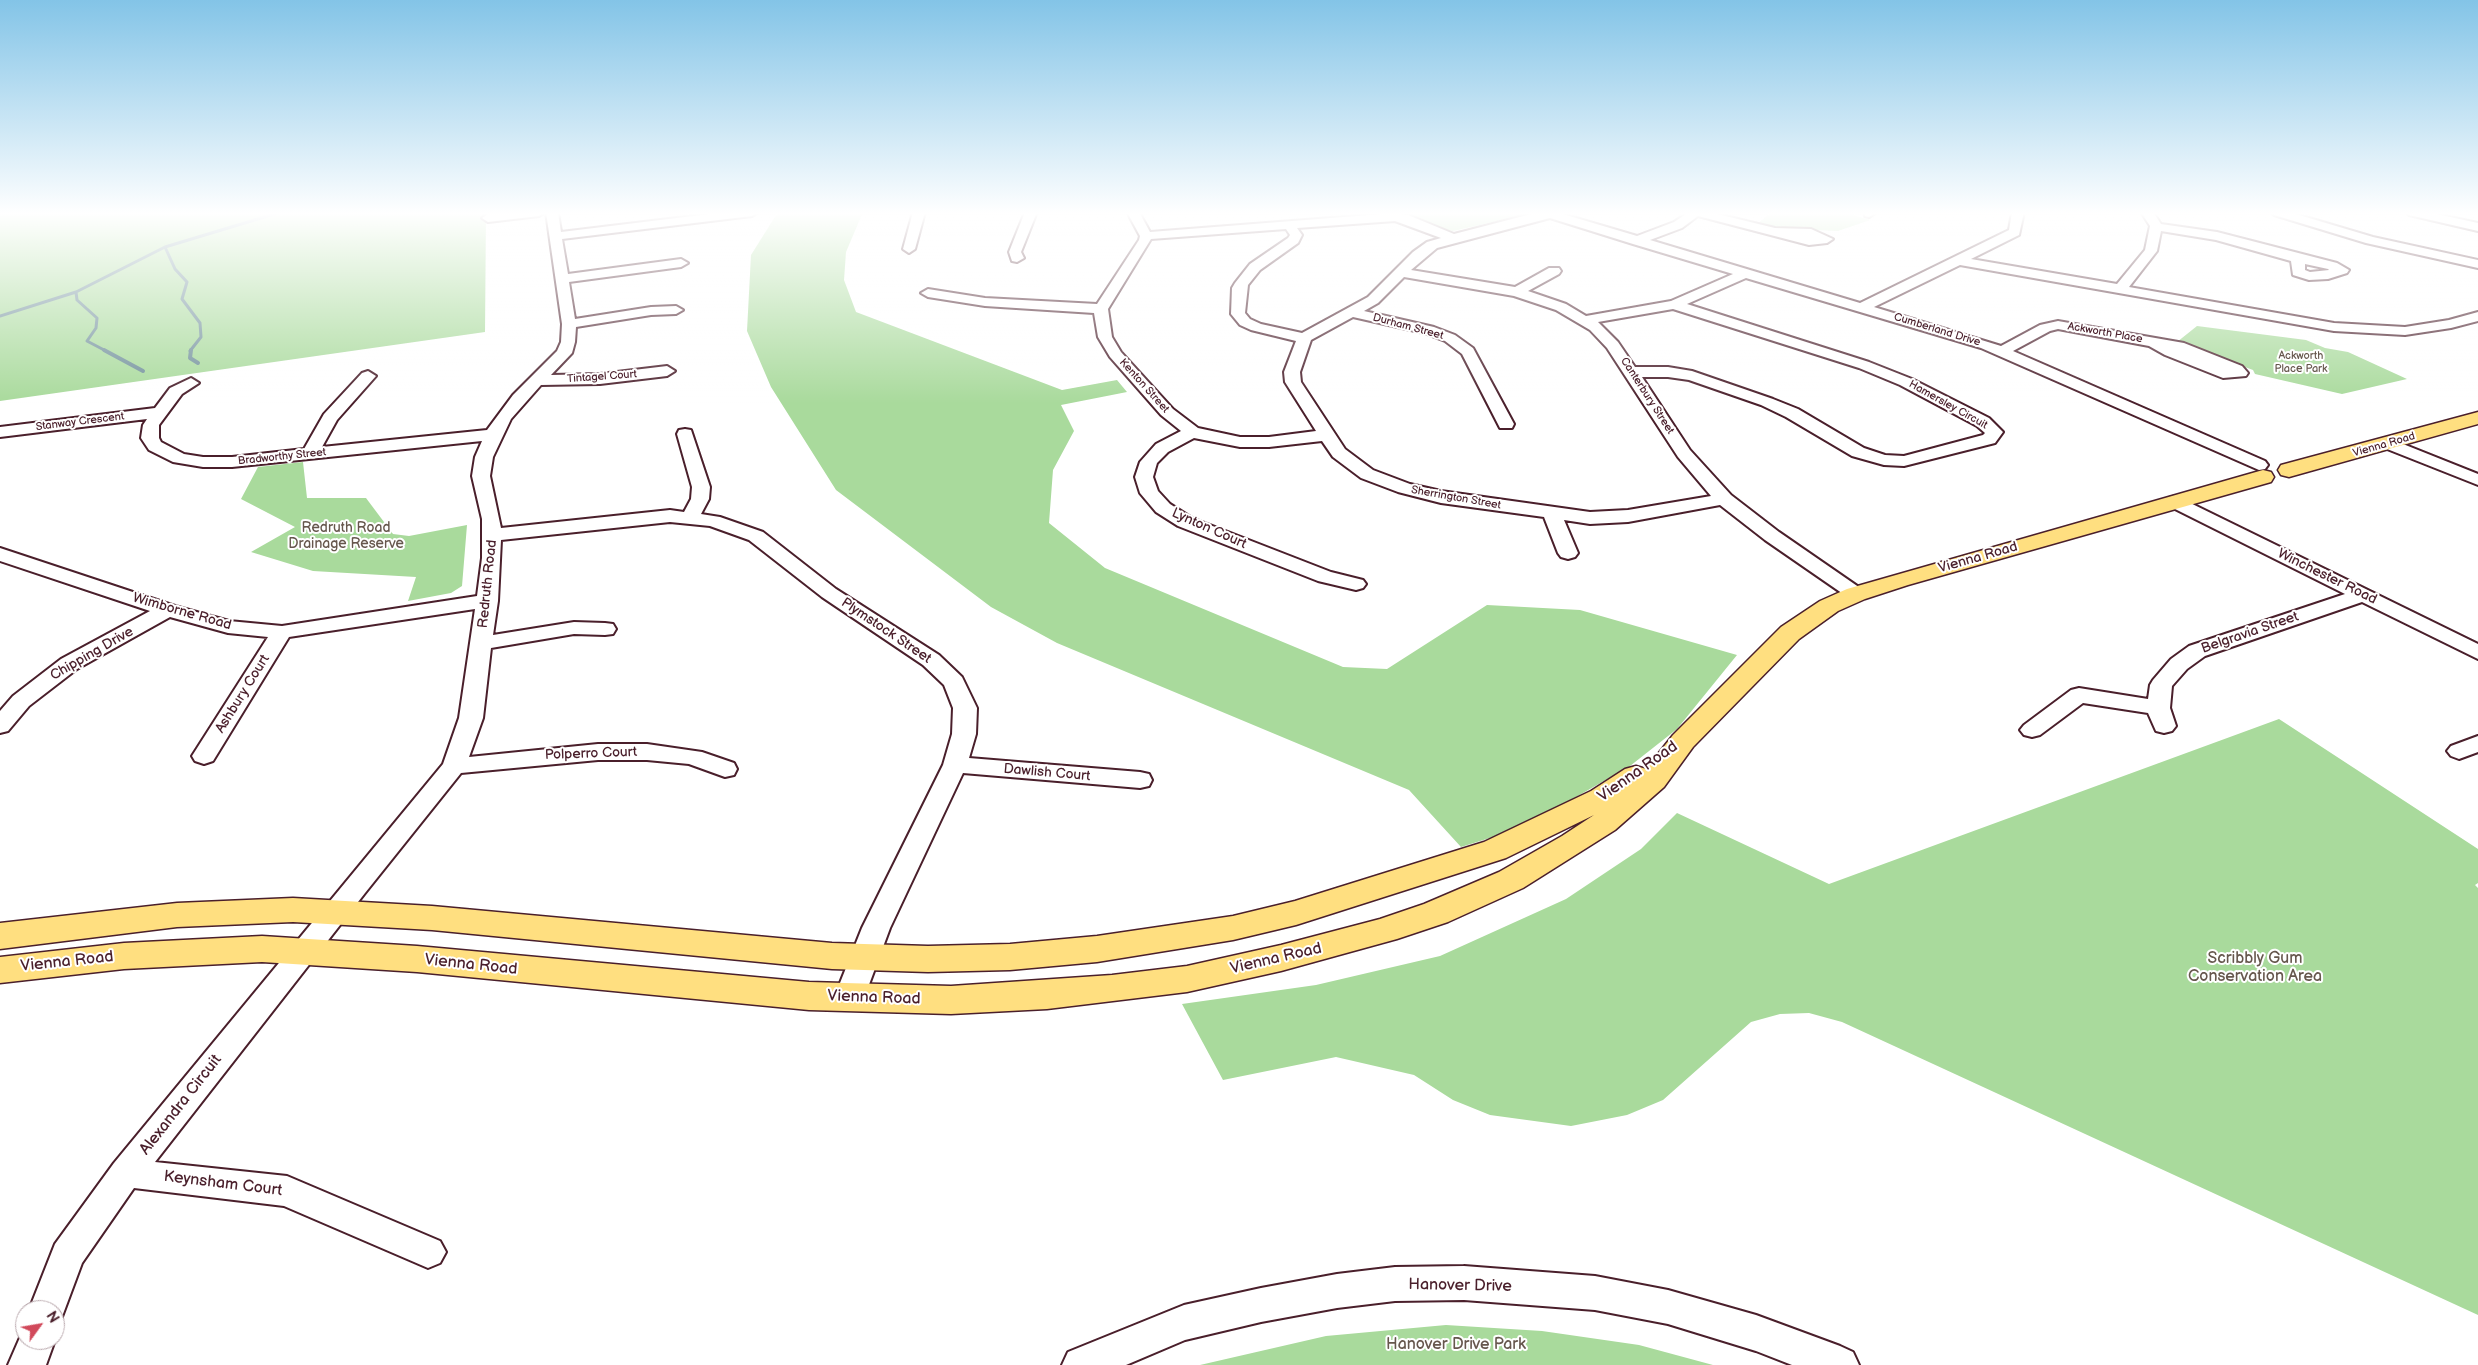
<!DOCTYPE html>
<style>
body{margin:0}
#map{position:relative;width:2478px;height:1365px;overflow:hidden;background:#fff;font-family:"Balsamiq Sans",sans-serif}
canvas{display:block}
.north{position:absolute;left:15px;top:1300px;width:50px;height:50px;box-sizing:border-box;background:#fff;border:1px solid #b7a5aa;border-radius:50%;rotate:58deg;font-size:14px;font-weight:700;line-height:20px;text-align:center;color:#4a1f2b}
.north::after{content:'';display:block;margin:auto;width:18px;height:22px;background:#d1495b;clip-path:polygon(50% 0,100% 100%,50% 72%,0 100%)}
</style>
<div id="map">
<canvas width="2478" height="1365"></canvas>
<div class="north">N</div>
</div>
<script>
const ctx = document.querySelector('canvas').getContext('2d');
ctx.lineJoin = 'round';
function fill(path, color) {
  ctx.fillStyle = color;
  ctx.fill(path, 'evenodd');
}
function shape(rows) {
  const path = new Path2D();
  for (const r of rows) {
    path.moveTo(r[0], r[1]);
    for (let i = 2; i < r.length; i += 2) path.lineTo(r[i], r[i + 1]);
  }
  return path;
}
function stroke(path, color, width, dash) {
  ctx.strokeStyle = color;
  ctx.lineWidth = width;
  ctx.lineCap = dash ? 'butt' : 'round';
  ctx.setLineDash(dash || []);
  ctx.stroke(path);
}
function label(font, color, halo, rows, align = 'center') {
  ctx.font = font + ' "Balsamiq Sans",sans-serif';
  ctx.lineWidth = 4;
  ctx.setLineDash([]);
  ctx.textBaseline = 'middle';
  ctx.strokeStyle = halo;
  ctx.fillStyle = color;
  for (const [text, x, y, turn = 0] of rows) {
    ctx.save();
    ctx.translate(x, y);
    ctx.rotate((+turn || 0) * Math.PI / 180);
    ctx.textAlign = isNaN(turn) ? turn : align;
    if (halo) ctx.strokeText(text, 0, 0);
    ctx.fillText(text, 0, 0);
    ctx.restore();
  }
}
fill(shape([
 [0,212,486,212,485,332,0,401],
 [778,212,863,212,846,252,844,280,856,312,1062,390,1117,380,1127,392,1061,405,1074,431,1053,470,1049,523,1105,568,1343,667,1387,669,1487,605,1580,610,1737,655,1677,729,1630,766,1562,805,1496,836,1461,847,1409,790,1057,643,991,607,836,490,771,387,747,331,751,255],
 [1406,212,1527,212,1528,214,1453,231,1443,229,1411,216],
 [1772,212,1849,212,1857,216,1870,220,1838,231,1776,228,1758,223],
 [2197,326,2306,340,2325,348,2348,352,2407,379,2342,394,2255,374,2253,370,2177,342],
 [303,462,307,498,366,498,393,534,409,536,467,525,462,586,451,593,408,601,416,577,313,571,251,552,295,527,241,499,258,467],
 [2279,719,2478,849,2478,883,2475,885,2478,888,2478,1315,1842,1022,1809,1013,1780,1014,1751,1022,1663,1100,1627,1115,1571,1126,1490,1115,1453,1100,1414,1075,1336,1057,1223,1080,1182,1004,1316,985,1440,956,1566,899,1641,849,1677,813,1829,884],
 [1446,1325,1542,1331,1639,1345,1713,1365,1200,1365,1326,1336]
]), '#a9da9c');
stroke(shape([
 [165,247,175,269,187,282,182,299,200,323,201,337,190,351],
 [76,292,77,300,97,318,96,328,87,341,106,351],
 [0,316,76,292,165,247,281,212]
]), '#72919b', 3);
stroke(shape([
 [104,350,143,371],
 [191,350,190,358,198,363]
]), '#72919b', 4);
const minor = shape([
 [512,212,545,212,539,216,488,222,482,218,488,214,512,212],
 [546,212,558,212,561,232,726,212,758,212,752,216,562,239,568,274,681,259,688,263,681,267,569,282,575,319,651,307,676,306,683,310,676,314,651,315,576,327,575,342,572,353,551,375,600,374,667,366,675,371,667,376,600,384,541,385,511,419,493,457,490,476,501,528,670,510,684,512,691,499,692,487,677,434,679,430,685,429,691,430,710,487,709,499,701,514,720,517,763,532,836,589,939,655,962,677,977,708,976,734,969,758,1140,772,1149,774,1152,780,1149,786,1140,788,963,773,890,928,864,998,859,1006,849,1009,839,1006,834,998,862,928,943,765,952,734,953,708,944,685,923,665,822,597,749,540,710,526,670,522,501,540,498,601,493,635,574,622,605,623,613,624,616,629,613,634,605,635,574,634,491,648,483,718,469,757,598,744,647,744,702,752,734,763,737,769,734,775,725,777,689,764,647,760,598,760,461,773,365,893,155,1162,287,1176,440,1241,446,1252,440,1263,428,1268,284,1206,134,1188,82,1263,60,1322,55,1324,55,1310,29,1310,55,1244,114,1163,443,764,459,718,475,609,289,637,213,761,204,764,195,761,192,756,268,637,228,633,170,617,77,669,29,706,8,731,0,733,0,711,13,696,61,659,150,611,0,561,0,548,175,606,229,621,282,626,477,596,482,558,482,519,472,476,475,457,482,441,232,467,203,467,173,462,149,450,141,438,143,425,147,419,0,437,0,427,155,408,170,388,191,378,199,383,182,394,159,425,159,438,161,442,184,454,203,457,232,457,304,449,324,414,362,373,368,371,376,376,337,420,322,447,487,430,513,395,557,351,561,342,562,324,546,212],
 [913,212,925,212,915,249,909,253,903,249,913,212],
 [1025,212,1037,212,1021,252,1024,258,1017,262,1012,261,1009,252,1025,212],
 [1127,212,1139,212,1150,232,1395,213,1408,215,1454,234,1539,212,1556,212,1637,236,1674,222,1689,212,1709,212,1775,228,1811,229,1833,239,1827,243,1809,245,1698,216,1682,228,1650,240,1860,303,2009,230,2012,212,2024,212,2019,235,1971,259,2117,284,2145,250,2150,226,2141,212,2153,212,2161,224,2217,232,2337,263,2349,270,2347,273,2328,279,2309,280,2293,275,2291,261,2216,240,2161,231,2157,251,2129,287,2334,323,2405,327,2449,320,2478,312,2478,321,2451,328,2405,335,2334,331,1960,265,1874,307,2001,346,2040,325,2058,321,2184,343,2242,366,2248,373,2246,376,2223,378,2165,355,2149,346,2058,329,2050,331,2013,351,2265,461,2268,465,2265,469,2259,470,1981,348,1746,278,1687,304,1869,362,1912,379,1989,418,2003,432,1995,443,1904,466,1884,465,1852,456,1786,417,1761,405,1689,380,1668,377,1642,377,1690,450,1731,495,1779,532,1863,590,1866,594,1863,598,1856,600,1849,598,1765,540,1720,505,1628,522,1590,524,1564,520,1578,553,1575,557,1568,559,1561,557,1558,553,1544,517,1441,503,1398,492,1361,478,1333,457,1322,441,1269,447,1240,447,1194,438,1168,452,1157,463,1153,477,1158,491,1170,504,1192,518,1331,572,1363,580,1366,584,1363,588,1356,590,1318,581,1178,526,1156,512,1140,493,1135,477,1140,462,1156,444,1181,431,1161,415,1110,357,1098,337,1094,313,985,306,928,297,921,293,928,289,985,298,1097,304,1139,240,1140,236,1127,212],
 [1550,218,1633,244,1733,274,1671,301,1586,316,1566,304,1528,291,1559,274,1561,271,1559,268,1549,268,1515,287,1411,270,1437,248,1550,218],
 [1395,221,1441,238,1427,242,1413,252,1368,297,1302,333,1261,324,1250,319,1245,313,1248,285,1260,270,1298,243,1302,235,1297,228,1395,221],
 [1286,229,1290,235,1288,238,1250,264,1235,283,1232,288,1231,314,1240,325,1251,330,1296,341,1284,372,1285,382,1316,431,1269,437,1240,437,1198,428,1173,409,1121,352,1112,337,1108,309,1151,239,1286,229],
 [2305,264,2328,269,2329,270,2310,272,2305,270,2305,264],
 [1404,277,1514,296,1556,310,1590,330,1607,348,1678,457,1711,496,1628,510,1590,512,1441,491,1410,484,1373,470,1345,449,1301,382,1300,372,1311,340,1353,317,1424,333,1445,341,1462,354,1500,428,1512,428,1514,424,1473,348,1455,335,1434,327,1364,311,1378,303,1404,277],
 [1673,309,1859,368,1900,385,1977,426,1985,433,1983,435,1904,456,1885,455,1864,448,1798,409,1773,399,1692,371,1668,367,1635,367,1618,342,1598,322,1673,309],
 [1864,212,1877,212,1869,217,1865,216,1864,212],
 [2272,212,2289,212,2373,237,2478,260,2478,268,2366,243,2274,215,2272,212],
 [2407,212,2427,212,2478,223,2478,231,2409,215,2407,212],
 [2388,438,2478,474,2478,485,2382,447,2379,443,2382,439,2388,438],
 [2176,496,2478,644,2478,659,2362,602,2205,656,2187,669,2172,686,2170,708,2176,726,2172,731,2164,733,2156,731,2148,713,2083,703,2040,735,2032,737,2024,735,2020,730,2024,725,2071,690,2079,688,2148,699,2150,685,2153,680,2171,659,2189,646,2345,594,2169,506,2167,502,2169,498,2176,496],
 [2478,736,2478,752,2459,759,2451,756,2447,751,2451,746,2478,736],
 [1464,1266,1595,1276,1668,1290,1756,1315,1840,1346,1853,1352,1859,1365,1792,1365,1756,1351,1668,1324,1595,1310,1464,1300,1395,1301,1337,1308,1261,1322,1185,1340,1126,1365,1062,1365,1068,1352,1184,1305,1261,1288,1337,1274,1395,1267,1464,1266],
 [25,1326,25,1340,55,1340,46,1365,8,1365,25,1326]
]);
const major = shape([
 [2478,412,2478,424,2289,477,2281,475,2278,470,2281,465,2478,412],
 [2263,470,2271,472,2274,477,2271,482,1908,585,1865,599,1838,611,1799,639,1693,747,1664,787,1615,830,1523,888,1448,922,1397,939,1281,971,1187,992,1047,1009,951,1014,809,1010,417,972,262,962,124,969,0,983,0,957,124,943,262,936,417,946,809,982,951,986,1112,975,1187,966,1281,945,1380,919,1424,904,1499,872,1562,836,1594,815,1506,858,1296,925,1233,940,1097,962,1010,970,928,972,832,969,432,930,293,922,177,927,0,949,0,923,177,903,293,898,432,906,832,943,928,946,1010,944,1097,936,1233,916,1295,901,1484,842,1591,791,1625,769,1636,766,1646,769,1673,735,1781,627,1820,601,1847,589,2263,470]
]);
stroke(minor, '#4a1f2b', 4);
stroke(major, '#4a1f2b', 3);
fill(minor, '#fff');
fill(major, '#ffdf80');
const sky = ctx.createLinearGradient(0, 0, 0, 403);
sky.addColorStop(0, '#83c4e7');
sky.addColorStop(0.53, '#fff');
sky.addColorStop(1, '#ffffff00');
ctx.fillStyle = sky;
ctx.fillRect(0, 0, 2478, 403);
label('11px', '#4a1f2b', '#fff', [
 ["Durham Street",1408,327,15],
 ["Cumberland Drive",1937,330,17],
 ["Ackworth Place",2105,333,10],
 ["Tintagel Court",602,377,-4],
 ["Kenton Street",1144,386,48],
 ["Canterbury Street",1647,396,57],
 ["Hamersley Circuit",1948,405,29],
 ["Stanway Crescent",80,422,-7],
 ["Vienna Road",2384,445,-16],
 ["Bradworthy Street",282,457,-6],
 ["Sherrington Street",1456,498,10]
]);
label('11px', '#66574d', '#fff', [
 ["Ackworth",2301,356],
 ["Place Park",2301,369]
]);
label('14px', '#66574d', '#fff', [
 ["Redruth Road",346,528],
 ["Drainage Reserve",346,544]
]);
label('14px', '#4a1f2b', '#fff', [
 ["Lynton Court",1209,529,24],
 ["Vienna Road",1978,558,-16],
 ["Winchester Road",2327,577,26],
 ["Redruth Road",488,584,-84],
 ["Wimborne Road",182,612,16],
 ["Plymstock Street",886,631,34],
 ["Belgravia Street",2250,633,-19],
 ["Chipping Drive",92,654,-30],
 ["Ashbury Court",243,694,-58],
 ["Polperro Court",591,754,-2],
 ["Dawlish Court",1047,773,5]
]);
label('16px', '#4a1f2b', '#fff', [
 ["Vienna Road",1638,772,-35],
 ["Vienna Road",1276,959,-13],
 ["Vienna Road",67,962,-6],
 ["Vienna Road",471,965,6],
 ["Vienna Road",874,998,2],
 ["Alexandra Circuit",181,1105,-52],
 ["Keynsham Court",223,1184,7],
 ["Hanover Drive",1460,1286,1]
]);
label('16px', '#66574d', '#fff', [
 ["Scribbly Gum",2255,959],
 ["Conservation Area",2255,977],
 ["Hanover Drive Park",1456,1345]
]);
</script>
